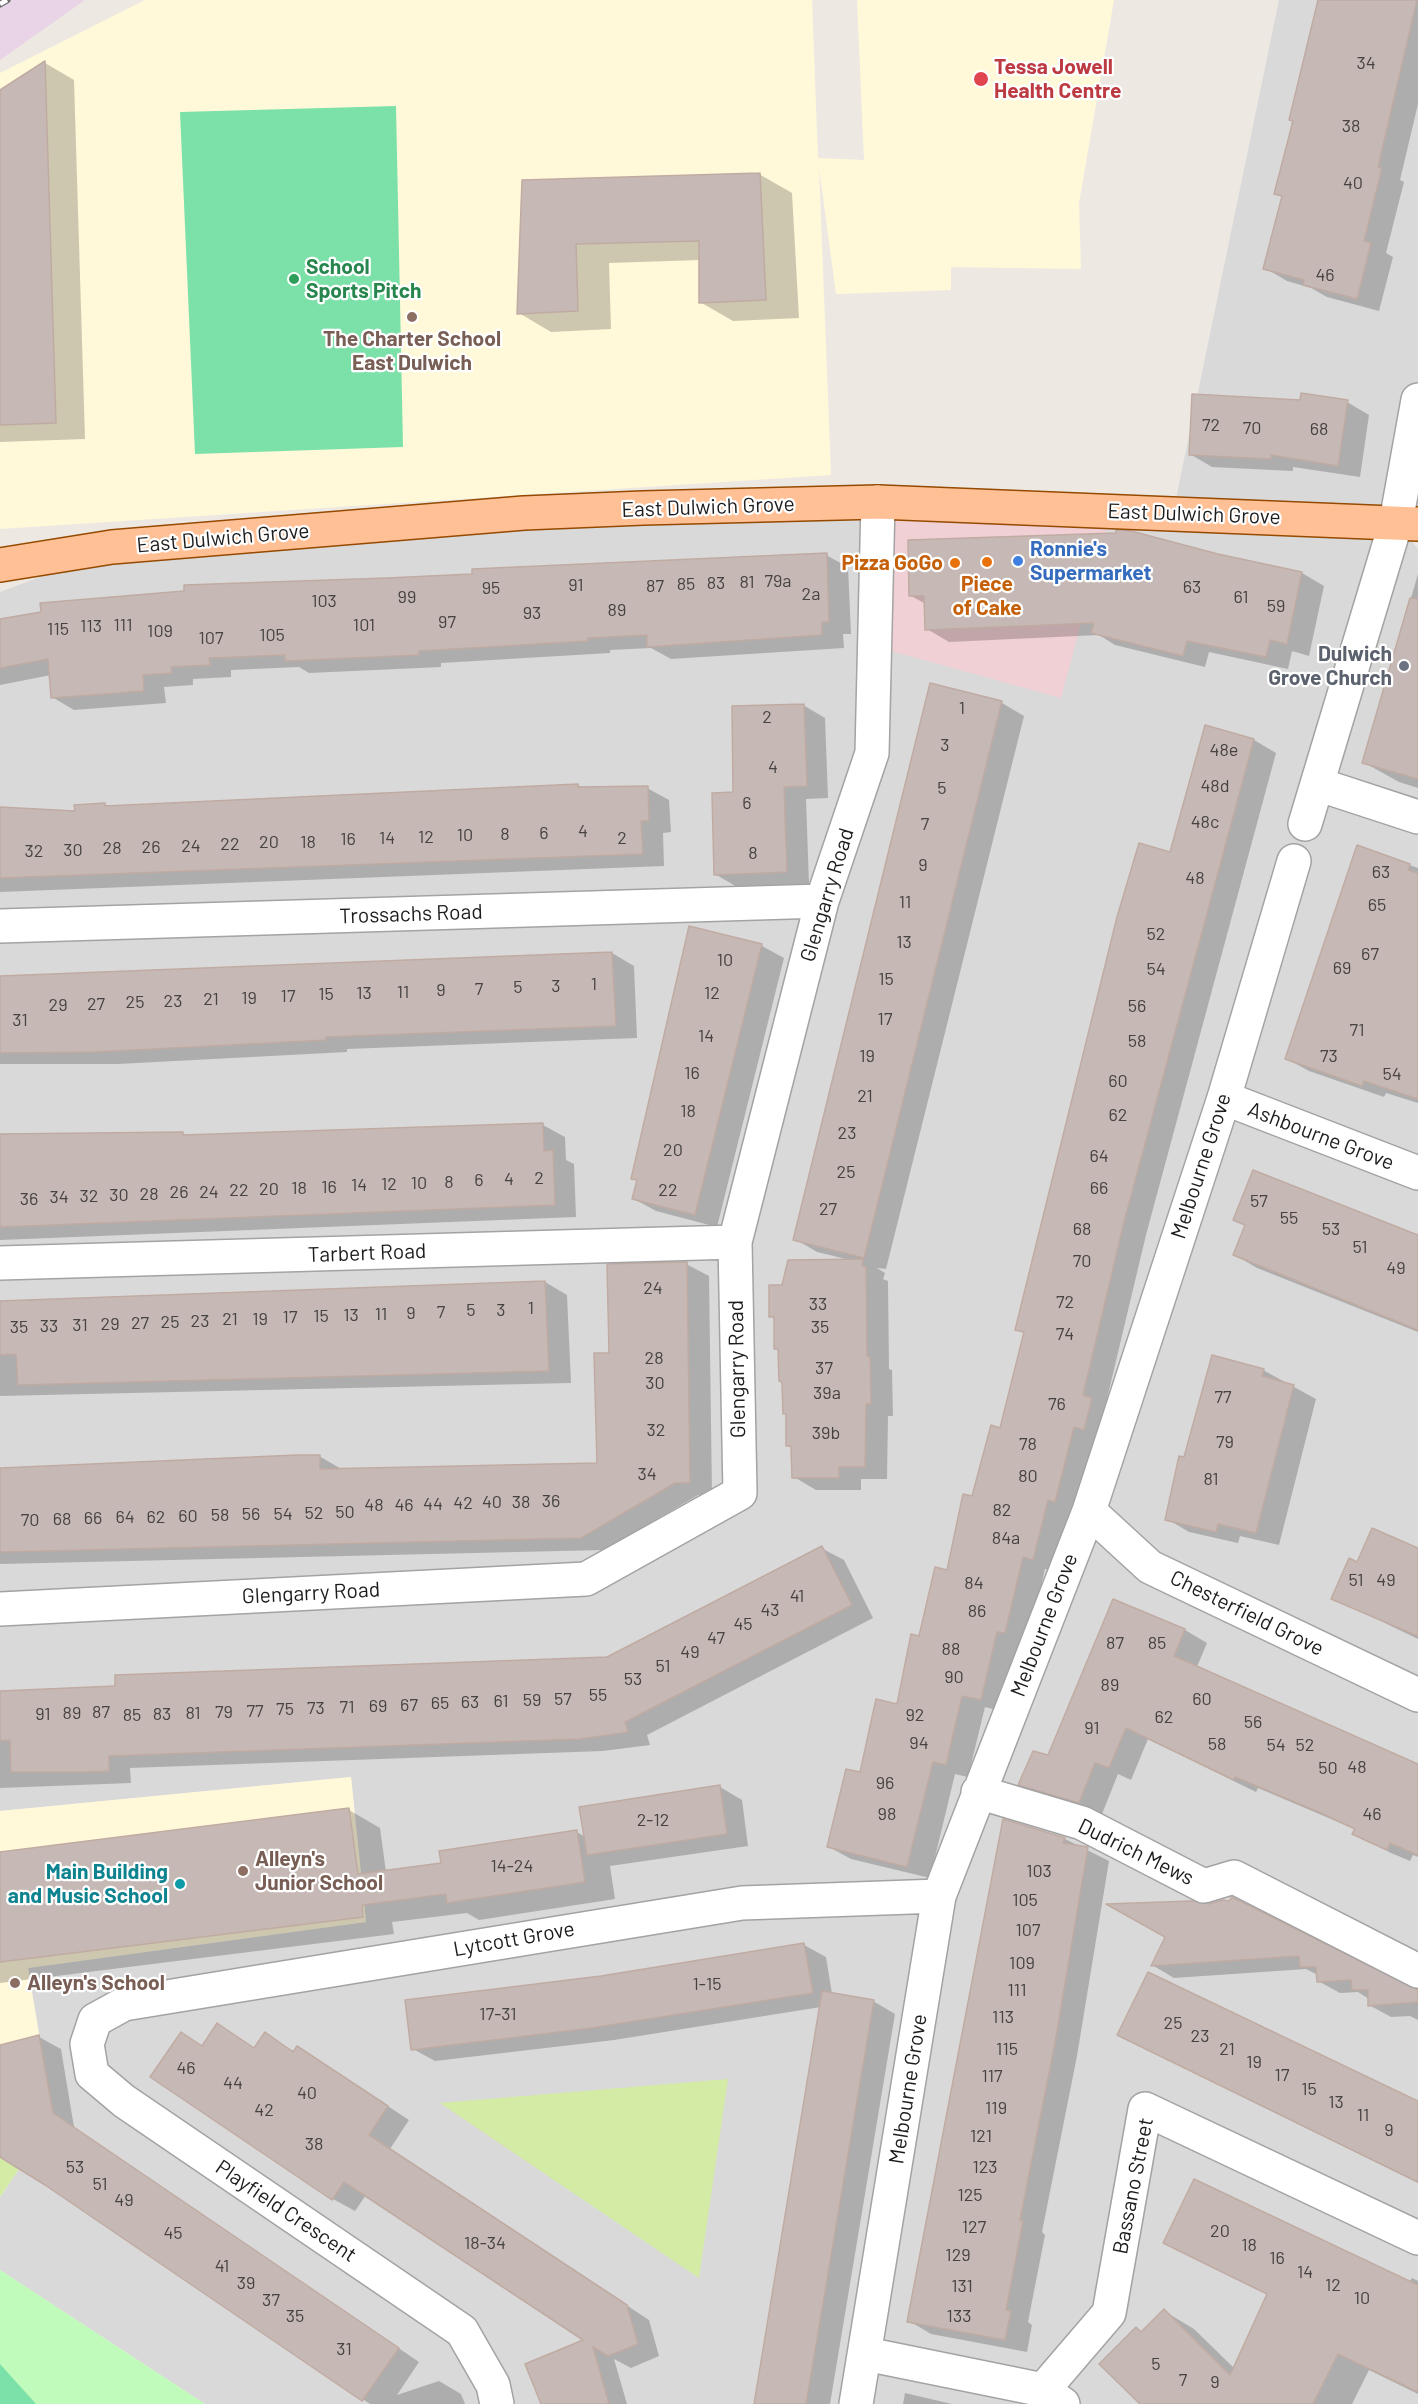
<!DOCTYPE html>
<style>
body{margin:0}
canvas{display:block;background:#eee8e2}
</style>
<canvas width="1418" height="2404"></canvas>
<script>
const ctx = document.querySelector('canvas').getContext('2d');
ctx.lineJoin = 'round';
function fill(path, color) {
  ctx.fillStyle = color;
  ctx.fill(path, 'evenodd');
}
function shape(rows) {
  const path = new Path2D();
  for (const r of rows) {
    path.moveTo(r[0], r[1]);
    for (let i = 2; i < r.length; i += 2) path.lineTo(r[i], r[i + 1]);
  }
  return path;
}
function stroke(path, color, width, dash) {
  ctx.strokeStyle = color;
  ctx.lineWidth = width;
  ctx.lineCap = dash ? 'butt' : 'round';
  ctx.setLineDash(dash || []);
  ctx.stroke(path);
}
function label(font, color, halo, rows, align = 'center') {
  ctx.font = font + ' Barlow,sans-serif';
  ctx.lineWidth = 4.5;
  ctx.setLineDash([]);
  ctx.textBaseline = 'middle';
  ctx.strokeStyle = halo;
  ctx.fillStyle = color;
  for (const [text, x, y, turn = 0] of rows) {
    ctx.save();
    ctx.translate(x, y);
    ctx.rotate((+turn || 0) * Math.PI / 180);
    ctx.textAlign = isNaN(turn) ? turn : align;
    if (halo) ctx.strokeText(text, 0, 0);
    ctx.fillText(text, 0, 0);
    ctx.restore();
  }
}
fill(shape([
 [1279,0,1418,0,1418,525,1397,523,1418,549,1418,2404,205,2404,0,2270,0,2197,53,2117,28,1968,366,1922,351,1777,0,1811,0,592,112,550,617,509,1174,508]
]), '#dad9d9');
fill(shape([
 [877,493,1111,512,1061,698,877,647]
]), '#f0d0d4');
fill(shape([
 [0,0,85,0,0,60]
]), '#e8d3e7');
fill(shape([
 [145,0,812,0,818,158,864,160,857,0,1114,0,1079,203,1081,269,951,267,951,290,836,294,819,168,831,475,0,529,0,73],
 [351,1777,366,1922,28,1968,53,2118,0,2197,0,1811]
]), '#fff9da');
fill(shape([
 [728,2079,699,2278,440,2103],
 [0,2158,19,2169,0,2197]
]), '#d3eba5');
fill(shape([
 [0,2270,205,2404,0,2404]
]), '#c1fbbc');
fill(shape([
 [396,106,403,447,195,454,180,112],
 [0,2364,36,2404,0,2404]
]), '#7ce1a9');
fill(shape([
 [1319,0,1418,0,1418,104,1400,180,1404,182,1386,253,1393,257,1379,311,1327,297,1311,288,1287,281,1265,268,1283,197,1276,193],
 [45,63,74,80,85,439,0,442,0,92],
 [759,174,792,193,799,318,733,321,700,302,700,260,609,263,611,329,551,332,519,313,523,182],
 [1301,402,1347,402,1369,415,1360,477,1293,467,1293,471,1212,467,1190,454],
 [826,555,848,567,851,634,843,634,844,648,671,659,651,648,610,650,610,653,441,663,441,667,309,673,299,667,231,670,231,677,193,679,193,685,164,687,166,703,74,710,52,697,51,675,0,685,0,620,387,580],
 [1217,556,1302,573,1324,586,1309,656,1292,651,1288,669,1209,652,1205,667,1115,645,1099,635,949,642,927,629,926,604,911,596],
 [1418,574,1418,788,1399,782,1363,762],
 [931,685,1002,703,1024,716,886,1269,877,1268,885,1273,883,1279,888,1281,889,1369,892,1370,893,1416,888,1416,887,1479,861,1479,861,1490,816,1490,794,1477,793,1448,788,1446,788,1415,780,1351,776,1348,775,1319,771,1316,783,1286,846,1259,817,1252,795,1239],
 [803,705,825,718,828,798,806,799,809,884,737,887,715,874,735,793],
 [1254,740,1276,753,1146,1235,1105,1407,1113,1412,1077,1513,1070,1511,1056,1571,1045,1569,1027,1645,1020,1643,1004,1712,985,1707,968,1777,955,1774,930,1878,851,1859,829,1847,861,1774,898,1706,920,1637,948,1572,973,1498,1001,1430,1025,1333,1017,1329,1171,854],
 [578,785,584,789,647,788,669,800,671,832,663,833,664,866,0,892,0,808,76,812,105,804,109,807],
 [1358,847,1418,868,1418,1103,1386,1093,1384,1097,1309,1071,1287,1059],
 [762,946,784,958,717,1227,656,1211,634,1199,638,1181,633,1178],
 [612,953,634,966,637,1038,347,1049,347,1052,118,1064,0,1064,0,978],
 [543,1125,565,1137,566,1160,574,1164,576,1217,0,1240,0,1136,182,1134,187,1136],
 [1235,1219,1418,1237,1418,1332,1257,1268,1235,1255,1247,1226],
 [686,1264,709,1276,712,1495,698,1495,604,1550,0,1564,0,1469,319,1456,343,1470,598,1464,610,1354],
 [545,1282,567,1295,571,1383,0,1396,0,1302],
 [1263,1370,1316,1399,1279,1545,1240,1536,1238,1543,1189,1532,1167,1519,1185,1459],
 [821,1548,844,1560,873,1618,647,1735,650,1745,603,1751,130,1768,131,1783,0,1788,0,1692,608,1658],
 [1418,1549,1418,1639,1333,1598,1358,1564],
 [1185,1630,1207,1643,1196,1669,1418,1765,1418,1857,1413,1855,1410,1861,1391,1853,1354,1834,1356,1830,1345,1825,1258,1788,1256,1792,1148,1739,1131,1780,1118,1774,1102,1814,1042,1797,1020,1784],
 [720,1787,742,1800,748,1846,610,1866,615,1899,479,1920,467,1913,392,1922,394,1934,0,1983,0,1853,349,1810,380,1828,386,1872,443,1864,577,1832,585,1837],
 [1004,1821,1065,1839,1109,1861,1077,2056,1042,2232,1045,2235,1028,2322,1032,2325,1027,2352,931,2334,909,2321],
 [1192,1902,1418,1991,1418,2020,1410,2016,1391,2017,1369,2005,1369,1999,1358,1992,1340,1993,1318,1981,1318,1975,1306,1969,1174,1978,1152,1965],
 [804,1945,826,1957,832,1994,873,2001,895,2014,830,2404,755,2404,821,2007,614,2040,435,2061,413,2049,602,1978],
 [218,2025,256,2049,265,2034,295,2052,319,2061,409,2120,390,2149,649,2320,659,2356,631,2368,614,2359,627,2404,542,2404,587,2341,366,2195,355,2211,333,2199,181,2034,203,2046],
 [1119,2034,1418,2104,1418,2183,1143,2048],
 [39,2037,61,2049,74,2127,419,2362,397,2395,439,2381,461,2394,465,2404,370,2404,0,2155,0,2046],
 [1165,2242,1409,2283,1412,2278,1418,2281,1418,2394,1369,2370,1352,2404,1142,2404,1136,2329,1142,2333,1164,2311,1194,2329,1234,2368,1268,2295],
 [905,2393,952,2404,903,2404]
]), '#0003');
const building = shape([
 [1318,0,1417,0,1378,167,1382,168,1364,241,1371,243,1357,299,1303,285,1304,280,1263,269,1282,196,1274,194,1293,121,1289,120,1318,0],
 [45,61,56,423,0,425,0,90,45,61],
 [760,173,766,300,699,303,699,241,576,244,578,311,517,314,522,180,760,173],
 [1301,393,1348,400,1338,466,1271,455,1271,459,1189,455,1192,394,1300,400,1301,393],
 [1116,530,1131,531,1218,554,1302,572,1287,644,1270,640,1266,657,1187,641,1183,656,1091,633,1094,623,925,630,924,596,909,596,908,540,1116,533,1116,530],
 [827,553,829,622,822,622,822,635,647,647,647,635,588,638,588,641,419,651,419,655,285,661,285,655,209,658,210,665,171,667,172,673,143,675,144,691,51,698,48,659,0,668,0,619,41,612,40,603,184,591,184,585,387,578,472,574,472,569,827,553],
 [1410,598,1418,599,1418,779,1362,763,1410,598],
 [930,683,1002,701,864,1258,793,1240,930,683],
 [804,704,807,786,784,787,787,872,714,875,712,793,733,792,732,706,804,704],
 [1205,725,1254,739,1124,1222,1083,1395,1092,1398,1084,1430,1074,1427,1055,1502,1048,1500,1033,1560,1023,1557,1005,1633,997,1632,981,1700,962,1696,946,1765,933,1762,907,1867,827,1847,846,1769,860,1772,876,1699,897,1704,911,1634,919,1636,935,1567,947,1570,963,1494,972,1496,991,1425,1000,1428,1024,1332,1015,1330,1117,917,1139,843,1170,852,1205,725],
 [578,784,578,787,648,786,649,821,641,821,643,854,0,878,0,807,75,811,74,805,105,803,105,806,578,784],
 [1357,845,1410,864,1408,870,1418,873,1418,1099,1364,1081,1362,1086,1285,1059,1357,845],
 [689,926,762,944,695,1215,632,1199,637,1180,631,1179,689,926],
 [612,952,616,1026,326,1037,326,1040,95,1052,0,1053,0,976,612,952],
 [543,1123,544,1151,553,1150,555,1205,0,1227,0,1134,183,1132,183,1135,543,1123],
 [1253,1170,1418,1235,1418,1330,1233,1255,1245,1225,1233,1220,1253,1170],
 [863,1259,862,1266,866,1267,867,1356,870,1356,871,1404,866,1404,865,1467,839,1467,839,1478,792,1478,791,1446,786,1446,786,1414,783,1414,782,1382,779,1381,778,1349,774,1349,774,1317,769,1317,769,1285,782,1285,788,1260,863,1259],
 [687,1262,690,1483,675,1483,581,1538,0,1552,0,1468,297,1455,320,1455,320,1469,597,1463,594,1353,609,1353,607,1264,687,1262],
 [545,1281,549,1371,18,1385,16,1354,0,1355,0,1301,545,1281],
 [1212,1355,1264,1369,1262,1376,1294,1385,1256,1533,1218,1524,1216,1532,1165,1520,1179,1456,1184,1457,1212,1355],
 [1372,1528,1418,1548,1418,1636,1331,1599,1349,1558,1357,1562,1372,1528],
 [822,1546,852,1605,625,1722,628,1732,580,1739,109,1756,109,1771,89,1772,11,1772,10,1740,0,1741,0,1691,115,1686,115,1675,607,1657,822,1546],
 [1113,1599,1185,1629,1174,1656,1418,1764,1418,1855,1390,1843,1387,1850,1367,1841,1352,1834,1355,1829,1321,1813,1235,1777,1234,1780,1126,1728,1109,1768,1095,1763,1079,1803,1018,1785,1033,1751,1048,1755,1113,1599],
 [720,1785,727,1834,587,1855,579,1807,720,1785],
 [349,1808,358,1874,441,1863,439,1851,577,1830,585,1882,447,1903,446,1894,362,1905,363,1917,0,1962,0,1852,349,1808],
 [1003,1819,1065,1838,1063,1843,1088,1847,1055,2043,1020,2220,1023,2221,1006,2310,1011,2311,1005,2340,907,2322,1003,1819],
 [1232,1897,1418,1990,1418,2002,1368,2006,1368,1990,1352,1990,1351,1980,1317,1982,1316,1967,1300,1967,1299,1956,1151,1966,1165,1937,1106,1904,1192,1901,1209,1904,1223,1900,1229,1901,1232,1897],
 [804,1943,813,1993,591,2028,411,2050,405,2000,601,1976,804,1943],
 [1148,1972,1418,2101,1418,2182,1117,2035,1148,1972],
 [822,1991,874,2000,806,2404,754,2404,822,1991],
 [217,2023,254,2048,265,2032,293,2052,297,2046,388,2106,369,2135,627,2305,638,2344,608,2356,593,2347,609,2404,541,2404,525,2364,583,2340,344,2182,332,2200,150,2077,181,2032,202,2046,217,2023],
 [39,2035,53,2113,399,2348,362,2401,45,2185,0,2157,0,2045,39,2035],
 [1194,2179,1418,2285,1418,2392,1338,2354,1313,2404,1140,2404,1099,2364,1136,2327,1141,2332,1164,2309,1230,2375,1267,2294,1163,2243,1194,2179]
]);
fill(building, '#c6b9b5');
stroke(building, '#c0aba3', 1.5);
const minor = shape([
 [1317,784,1418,817],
 [1305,824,1396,522,1418,400],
 [0,926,822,901],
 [1224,1098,1418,1173],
 [0,1263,735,1242],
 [1089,1511,1150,1567,1418,1695],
 [0,1609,586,1579,740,1493,735,1242,822,901,872,753,878,502],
 [978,1792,1082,1823,1204,1886,1234,1877,1418,1971],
 [866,2354,1043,2390,1063,2404],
 [1043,2390,1109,2313,1145,2109,1418,2238],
 [497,2404,493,2385,462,2331,124,2101,92,2074,87,2044,95,2020,124,2004,742,1903,939,1896],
 [856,2404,939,1896,1089,1511,1224,1098,1294,861]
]);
const primary = shape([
 [0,565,112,547,524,513,643,508,878,502,1418,524]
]);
stroke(minor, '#a3a3a3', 36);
stroke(primary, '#954a00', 36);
stroke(minor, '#fff', 33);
stroke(primary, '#ffc096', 33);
const rail = shape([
 [0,4,7,0]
]);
stroke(rail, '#6a6a6a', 7);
stroke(rail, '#fff', 4.5, [14]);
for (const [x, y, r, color] of [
 [981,79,8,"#e0444e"],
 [294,279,6,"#2e9e5b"],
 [412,317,6,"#8d6e63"],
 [1018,561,6,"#3f7fe0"],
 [987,562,6,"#e8710a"],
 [955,563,6,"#e8710a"],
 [1404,666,6,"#6b7280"],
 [243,1871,6,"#8d6e63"],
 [180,1884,6,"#0f9aa8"],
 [15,1983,6,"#8d6e63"]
]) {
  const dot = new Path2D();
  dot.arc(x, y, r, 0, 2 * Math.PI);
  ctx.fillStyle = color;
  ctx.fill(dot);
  stroke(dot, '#fff', 2);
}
label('18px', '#464342', null, [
 ["34",1366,63],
 ["38",1351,126],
 ["40",1353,183],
 ["46",1325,275],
 ["72",1211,425],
 ["70",1252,428],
 ["68",1319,429],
 ["79a",778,581],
 ["81",747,582],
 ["83",716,583],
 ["85",686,584],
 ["91",576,585],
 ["87",655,586],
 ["63",1192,587],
 ["95",491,588],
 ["2a",811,594],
 ["99",407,597],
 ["61",1241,597],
 ["103",324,601],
 ["59",1276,606],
 ["89",617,610],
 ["93",532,613],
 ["97",447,622],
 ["111",123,625],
 ["101",364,625],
 ["113",91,626],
 ["115",58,629],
 ["109",160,631],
 ["105",272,635],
 ["107",211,638],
 ["1",962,708],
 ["2",767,717],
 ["3",945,745],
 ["48e",1224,750],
 ["4",773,767],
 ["48d",1215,786],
 ["5",942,788],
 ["6",747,803],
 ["48c",1205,822],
 ["7",925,824],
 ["4",583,831],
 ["6",544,833],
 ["8",505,834],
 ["10",465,835],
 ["12",426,837],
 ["14",387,838],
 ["2",622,838],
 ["16",348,839],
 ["20",269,842],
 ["18",308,842],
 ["22",230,844],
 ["24",191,846],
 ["26",151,847],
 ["28",112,848],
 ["30",73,850],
 ["32",34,851],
 ["8",753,853],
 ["9",923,865],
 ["63",1381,872],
 ["48",1195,878],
 ["11",905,902],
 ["65",1377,905],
 ["52",1156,934],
 ["13",904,942],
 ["67",1370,954],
 ["10",725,960],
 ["69",1342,968],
 ["54",1156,969],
 ["15",886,979],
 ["1",594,984],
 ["3",556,986],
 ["5",518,987],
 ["7",479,989],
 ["9",441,990],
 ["11",403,992],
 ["13",364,993],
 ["12",712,993],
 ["15",326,994],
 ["17",288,996],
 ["19",249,998],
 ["21",211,999],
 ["23",173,1001],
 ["25",135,1002],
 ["27",96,1004],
 ["29",58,1005],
 ["56",1137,1006],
 ["17",885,1019],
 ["31",20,1020],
 ["71",1357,1030],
 ["14",706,1036],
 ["58",1137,1041],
 ["19",867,1056],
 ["73",1329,1056],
 ["16",692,1073],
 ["54",1392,1074],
 ["60",1118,1081],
 ["21",865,1096],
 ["18",688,1111],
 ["62",1118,1115],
 ["23",847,1133],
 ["20",673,1150],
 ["64",1099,1156],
 ["25",846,1172],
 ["2",539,1178],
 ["4",509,1179],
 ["6",479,1180],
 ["8",449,1182],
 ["10",419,1183],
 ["12",389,1184],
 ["14",359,1185],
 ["16",329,1187],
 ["18",299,1188],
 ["66",1099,1188],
 ["20",269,1189],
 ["22",239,1190],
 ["22",668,1190],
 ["26",179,1192],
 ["24",209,1192],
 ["28",149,1194],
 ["30",119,1195],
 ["32",89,1196],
 ["34",59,1197],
 ["36",29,1199],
 ["57",1259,1201],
 ["27",828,1209],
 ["55",1289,1218],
 ["68",1082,1229],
 ["53",1331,1229],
 ["51",1360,1247],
 ["70",1082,1261],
 ["49",1396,1268],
 ["24",653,1288],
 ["72",1065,1302],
 ["33",818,1304],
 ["1",531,1308],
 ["5",471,1310],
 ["3",501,1310],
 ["7",441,1312],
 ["9",411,1313],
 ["11",381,1314],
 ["13",351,1315],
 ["15",321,1316],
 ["17",290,1317],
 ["21",230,1319],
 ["19",260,1319],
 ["23",200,1321],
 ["25",170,1322],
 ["27",140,1323],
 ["29",110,1324],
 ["31",80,1325],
 ["33",49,1326],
 ["35",19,1327],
 ["35",820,1327],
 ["74",1065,1334],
 ["28",654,1358],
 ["37",824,1368],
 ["30",655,1383],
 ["39a",827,1393],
 ["77",1223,1397],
 ["76",1057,1404],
 ["32",656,1430],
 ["39b",826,1433],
 ["79",1225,1442],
 ["78",1028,1444],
 ["34",647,1474],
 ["80",1028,1476],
 ["81",1211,1479],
 ["36",551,1501],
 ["40",492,1502],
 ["38",521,1502],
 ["42",463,1503],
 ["44",433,1504],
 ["48",374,1505],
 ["46",404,1505],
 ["82",1002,1510],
 ["50",345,1512],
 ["52",314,1513],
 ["56",251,1514],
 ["54",283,1514],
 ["58",220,1515],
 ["60",188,1516],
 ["64",125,1517],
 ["62",156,1517],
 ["66",93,1518],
 ["68",62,1519],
 ["70",30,1520],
 ["84a",1006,1538],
 ["51",1356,1580],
 ["49",1386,1580],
 ["84",974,1583],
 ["41",797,1596],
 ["43",770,1610],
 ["86",977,1611],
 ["45",743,1624],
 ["47",716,1638],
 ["87",1115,1643],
 ["85",1157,1643],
 ["88",951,1649],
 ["49",690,1652],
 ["51",663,1666],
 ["90",954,1677],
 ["53",633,1679],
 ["89",1110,1685],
 ["55",598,1695],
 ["57",563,1699],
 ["60",1202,1699],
 ["59",532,1700],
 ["61",501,1701],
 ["63",470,1702],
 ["65",440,1703],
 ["67",409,1705],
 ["69",378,1706],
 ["71",347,1707],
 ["73",316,1708],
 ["75",285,1709],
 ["77",255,1711],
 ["87",101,1712],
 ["79",224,1712],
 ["89",72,1713],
 ["81",193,1713],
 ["91",43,1714],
 ["83",162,1714],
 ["85",132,1715],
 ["92",915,1715],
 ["62",1164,1717],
 ["56",1253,1722],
 ["91",1092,1728],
 ["94",919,1743],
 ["58",1217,1744],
 ["54",1276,1745],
 ["52",1305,1745],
 ["48",1357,1767],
 ["50",1328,1768],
 ["96",885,1783],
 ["98",887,1814],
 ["46",1372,1814],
 ["2-12",653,1820],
 ["14-24",512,1866],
 ["103",1039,1871],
 ["105",1025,1900],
 ["107",1028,1930],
 ["109",1022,1963],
 ["1-15",707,1984],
 ["111",1017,1990],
 ["17-31",498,2014],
 ["113",1003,2017],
 ["25",1173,2023],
 ["23",1200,2036],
 ["115",1007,2049],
 ["21",1227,2049],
 ["19",1254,2062],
 ["46",186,2068],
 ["17",1282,2075],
 ["117",992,2076],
 ["44",233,2083],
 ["15",1309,2089],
 ["40",307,2093],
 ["13",1336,2102],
 ["119",996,2108],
 ["42",264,2110],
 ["11",1363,2115],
 ["9",1389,2130],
 ["121",981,2136],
 ["38",314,2144],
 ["53",75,2167],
 ["123",985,2167],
 ["51",100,2184],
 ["125",970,2195],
 ["49",124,2200],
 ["127",974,2227],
 ["20",1220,2231],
 ["45",173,2233],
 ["18-34",485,2243],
 ["18",1249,2245],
 ["129",958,2255],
 ["16",1277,2258],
 ["41",222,2266],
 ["14",1305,2272],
 ["39",246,2283],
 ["12",1333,2285],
 ["131",962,2286],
 ["10",1362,2298],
 ["37",271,2300],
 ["35",295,2316],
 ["133",959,2316],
 ["31",344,2349],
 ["5",1156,2364],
 ["7",1183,2380],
 ["9",1215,2382]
]);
label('bold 21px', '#be3a42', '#fff', [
 ["Tessa Jowell",994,67],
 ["Health Centre",994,91]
], 'left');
label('bold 21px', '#27864d', '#fff', [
 ["School",306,267],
 ["Sports Pitch",306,291]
], 'left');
label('bold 21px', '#785e54', '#fff', [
 ["The Charter School",412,339,"center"],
 ["East Dulwich",412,363,"center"],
 ["Alleyn's",255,1859],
 ["Junior School",255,1883],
 ["Alleyn's School",27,1983]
], 'left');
label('21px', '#1c1c1c', '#fff', [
 ["East Dulwich Grove",708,507,-2],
 ["East Dulwich Grove",1194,514,2],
 ["East Dulwich Grove",223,538,-5],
 ["Glengarry Road",827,895,-73],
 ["Trossachs Road",411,914,-2],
 ["Ashbourne Grove",1321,1136,21],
 ["Melbourne Grove",1201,1166,-72],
 ["Tarbert Road",367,1253,-2],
 ["Glengarry Road",737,1369,-91],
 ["Glengarry Road",311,1593,-3],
 ["Chesterfield Grove",1247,1613,26],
 ["Melbourne Grove",1044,1625,-69],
 ["Dudrich Mews",1136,1852,26],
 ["Lytcott Grove",514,1939,-10],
 ["Melbourne Grove",908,2089,-81],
 ["Bassano Street",1133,2186,-79],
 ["Playfield Crescent",286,2211,34]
]);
label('bold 21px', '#366cbe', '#fff', [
 ["Ronnie's",1030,549],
 ["Supermarket",1030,573]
], 'left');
label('bold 21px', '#c56008', '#fff', [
 ["Pizza GoGo",943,563],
 ["Piece",987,584,"center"],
 ["of Cake",987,608,"center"]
], 'right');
label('bold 21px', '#5b616d', '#fff', [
 ["Dulwich",1392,654],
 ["Grove Church",1392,678]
], 'right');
label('bold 21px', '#0d838f', '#fff', [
 ["Main Building",168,1872],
 ["and Music School",168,1896]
], 'right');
</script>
